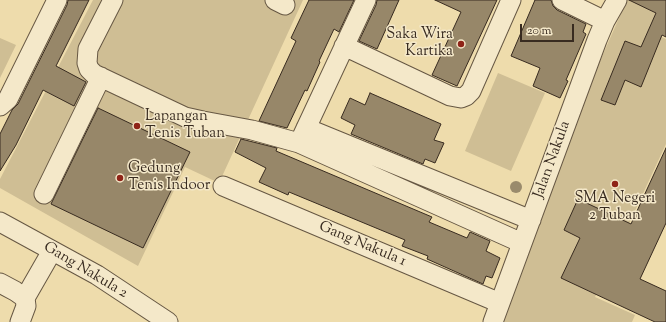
<!DOCTYPE html>
<style>
body{margin:0}
#map{position:relative;width:666px;height:322px;overflow:hidden;background:#eedcac;font-family:"Sorts Mill Goudy",serif}
canvas{display:block}
.scale{position:absolute;left:520px;top:24px;width:54px;height:18px;box-sizing:border-box;border:2px solid #382b20;border-top:0;padding-left:5px;font-size:12px;line-height:14px;white-space:nowrap;color:#382b20;-webkit-text-stroke:3px #f4e8c9;paint-order:stroke}
</style>
<div id="map">
<canvas width="666" height="322"></canvas>
<div class="scale">20 m</div>
</div>
<script>
const ctx = document.querySelector('canvas').getContext('2d');
ctx.lineJoin = 'round';
function fill(path, color) {
  ctx.fillStyle = color;
  ctx.fill(path, 'evenodd');
}
function shape(rows) {
  const path = new Path2D();
  for (const r of rows) {
    path.moveTo(r[0], r[1]);
    for (let i = 2; i < r.length; i += 2) path.lineTo(r[i], r[i + 1]);
  }
  return path;
}
function stroke(path, color, width, dash) {
  ctx.strokeStyle = color;
  ctx.lineWidth = width;
  ctx.lineCap = dash ? 'butt' : 'round';
  ctx.setLineDash(dash || []);
  ctx.stroke(path);
}
function label(font, color, halo, rows, align = 'center') {
  ctx.font = font + ' "Sorts Mill Goudy",serif';
  ctx.lineWidth = 3;
  ctx.setLineDash([]);
  ctx.textBaseline = 'middle';
  ctx.strokeStyle = halo;
  ctx.fillStyle = color;
  for (const [text, x, y, turn = 0] of rows) {
    ctx.save();
    ctx.translate(x, y);
    ctx.rotate((+turn || 0) * Math.PI / 180);
    ctx.textAlign = isNaN(turn) ? turn : align;
    if (halo) ctx.strokeText(text, 0, 0);
    ctx.fillText(text, 0, 0);
    ctx.restore();
  }
}
fill(shape([
 [93,0,303,0,219,183,185,167,138,266,0,188,0,179],
 [627,0,665,0,651,32,666,39,666,144,595,297,635,315,632,322,503,322,596,70],
 [0,38,16,45,0,78],
 [498,73,545,93,511,171,465,151]
]), '#cfbe94');
const building = shape([
 [68,0,89,0,56,66,86,82,74,106,43,90,16,145,0,171,0,134,12,110,18,104,67,5,68,0],
 [309,0,354,0,339,32,334,29,319,61,320,62,307,91,305,90,287,128,259,121,296,41,291,38,309,0],
 [377,0,399,0,377,49,359,41,376,5,377,0],
 [435,0,497,0,457,86,432,75,461,12,435,0],
 [535,0,551,0,553,6,557,10,586,24,583,32,586,34,566,80,568,81,560,98,533,86,540,68,511,56,535,0],
 [629,0,666,0,666,37,662,35,641,87,625,80,615,105,601,100,625,41,641,47,656,13,629,0],
 [370,93,441,124,434,140,444,143,435,163,425,159,423,164,351,134,355,125,341,118,350,98,365,105,370,93],
 [98,108,190,152,143,248,51,204,98,108],
 [241,139,277,148,276,151,432,217,429,222,467,238,470,232,490,241,486,251,500,258,492,278,486,276,483,284,427,259,428,256,402,246,405,240,289,192,288,195,259,182,266,168,235,152,241,139],
 [666,148,666,223,640,279,666,291,666,322,655,322,561,278,580,238,564,230,578,199,631,224,666,148]
]);
fill(building, '#978769');
stroke(building, '#382b20', 1);
const minor = shape([
 [113,0,88,49,87,63,89,69,94,74,185,117,203,121,252,130,299,143,522,243],
 [275,0,285,5],
 [562,0,605,21],
 [344,46,450,96,461,98,466,96,471,91,511,0],
 [0,106,8,99,57,0],
 [306,128,531,220],
 [301,139,366,0],
 [223,186,500,303],
 [44,194,101,77],
 [0,222,97,275,168,322],
 [0,283,15,291,25,298,26,306,20,322],
 [25,298,52,251],
 [493,322,597,40,605,21,617,0]
]);
stroke(minor, '#665743', 21);
stroke(minor, '#f4e8c9', 19);
ctx.fillStyle = '#9a8b6c';
for (const [x, y] of [
 [516,187]
]) {
  ctx.beginPath();
  ctx.arc(x, y, 6, 0, 2 * Math.PI);
  ctx.fill();
}
for (const [x, y, r, color] of [
 [461,44,4,"#8f2418"],
 [137,126,4,"#8f2418"],
 [120,178,4,"#8f2418"],
 [615,184,4,"#8f2418"]
]) {
  const dot = new Path2D();
  dot.arc(x, y, r, 0, 2 * Math.PI);
  ctx.fillStyle = color;
  ctx.fill(dot);
  stroke(dot, '#f4e8c9', 1.5);
}
label('15px', '#382b20', '#f4e8c9', [
 ["Saka Wira",453,35,"right"],
 ["Kartika",453,52,"right"],
 ["Lapangan",145,117],
 ["Tenis Tuban",145,134],
 ["Gedung",128,169],
 ["Tenis Indoor",128,186],
 ["SMA Negeri",615,199,"center"],
 ["2 Tuban",615,216,"center"]
], 'left');
label('15px', '#382b20', '#f4e8c9', [
 ["Jalan Nakula",553,160,-70],
 ["Gang Nakula 1",362,245,23],
 ["Gang Nakula 2",85,271,31]
]);
</script>
